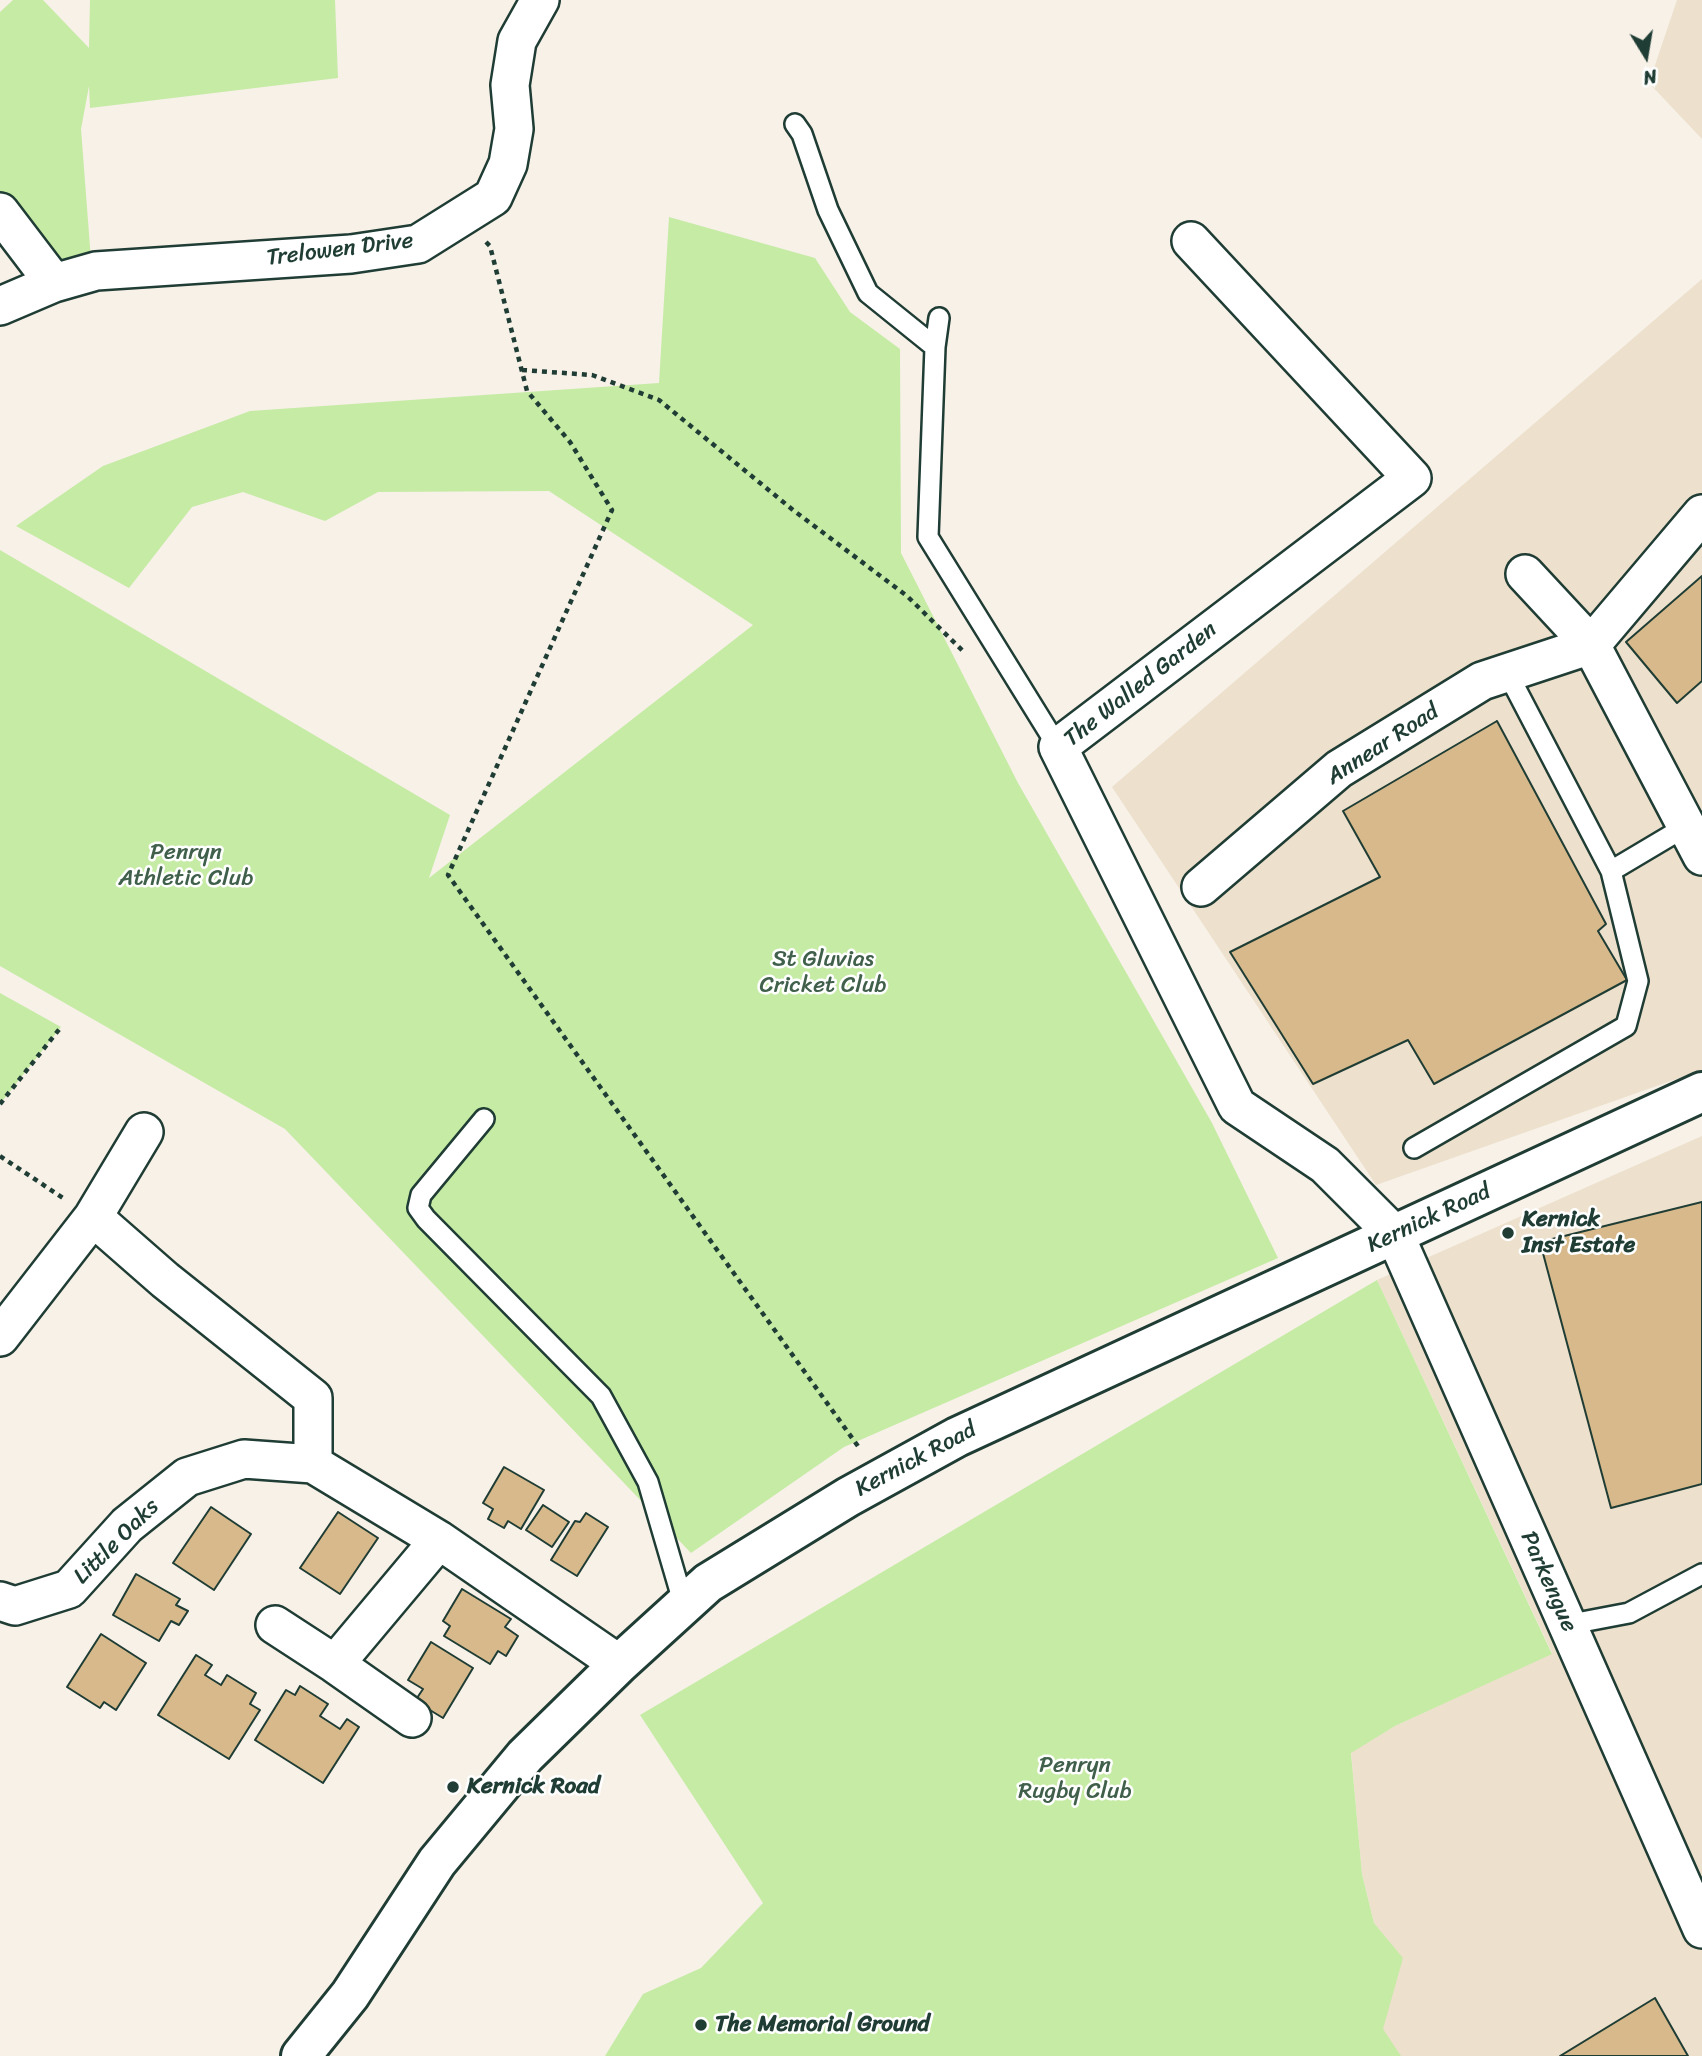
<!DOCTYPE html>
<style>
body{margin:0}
#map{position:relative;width:1702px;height:2056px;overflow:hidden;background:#f7f1e8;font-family:Sriracha,sans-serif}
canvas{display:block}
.north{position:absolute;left:1611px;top:21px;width:70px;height:70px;-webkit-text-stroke:5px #fff;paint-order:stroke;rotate:169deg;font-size:19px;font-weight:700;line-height:28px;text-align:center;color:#1f3d34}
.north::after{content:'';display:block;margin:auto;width:24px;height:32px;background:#1f3d34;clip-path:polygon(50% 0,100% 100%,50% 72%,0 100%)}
</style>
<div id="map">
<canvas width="1702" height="2056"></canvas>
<div class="north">N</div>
</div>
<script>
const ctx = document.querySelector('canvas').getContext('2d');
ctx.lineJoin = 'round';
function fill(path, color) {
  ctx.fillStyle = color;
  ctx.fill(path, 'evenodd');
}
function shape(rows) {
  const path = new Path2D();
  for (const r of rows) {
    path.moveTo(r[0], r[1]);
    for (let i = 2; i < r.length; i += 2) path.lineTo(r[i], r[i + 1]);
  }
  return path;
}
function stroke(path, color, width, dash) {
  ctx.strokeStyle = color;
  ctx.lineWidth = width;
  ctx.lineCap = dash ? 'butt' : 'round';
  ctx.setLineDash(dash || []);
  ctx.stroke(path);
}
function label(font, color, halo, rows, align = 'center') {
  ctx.font = font + ' Sriracha,sans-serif';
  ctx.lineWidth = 5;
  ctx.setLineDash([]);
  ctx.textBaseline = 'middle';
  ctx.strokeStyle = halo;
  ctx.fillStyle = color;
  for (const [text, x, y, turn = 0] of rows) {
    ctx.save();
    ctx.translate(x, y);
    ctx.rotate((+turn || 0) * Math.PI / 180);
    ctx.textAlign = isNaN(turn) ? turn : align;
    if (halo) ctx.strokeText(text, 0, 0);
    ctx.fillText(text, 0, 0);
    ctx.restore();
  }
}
fill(shape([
 [1677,0,1702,0,1702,139,1649,83],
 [1702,279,1702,1070,1376,1185,1112,787],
 [1702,1136,1702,2056,1338,2056,1403,1959,1374,1923,1362,1874,1351,1752,1395,1726,1552,1653,1377,1280]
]), '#ede0cc');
fill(shape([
 [13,0,43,0,89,48,90,0,335,0,338,78,90,108,89,86,81,129,91,260,65,263,49,251,0,197,0,12],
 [669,217,815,258,850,312,900,349,901,553,1018,783,1212,1123,1278,1258,844,1447,691,1553,285,1129,0,966,0,550,450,815,429,878,753,625,549,491,378,492,325,521,243,492,192,507,129,588,16,526,103,466,250,411,659,383],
 [0,993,61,1027,0,1104],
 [1377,1280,1552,1654,1395,1726,1351,1753,1362,1874,1374,1923,1403,1958,1383,2029,1401,2056,605,2056,643,1994,701,1968,763,1903,640,1715]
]), '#c6eba5');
const building = shape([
 [1702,576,1702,681,1677,703,1626,642,1702,576],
 [1497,721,1606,924,1598,931,1627,980,1434,1084,1408,1040,1313,1084,1230,952,1380,877,1343,811,1497,721],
 [1702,1202,1702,1484,1611,1508,1540,1242,1702,1202],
 [504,1467,544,1490,521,1529,508,1521,504,1528,488,1519,493,1509,483,1503,504,1467],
 [543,1505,569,1522,552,1547,526,1530,543,1505],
 [211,1507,251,1534,214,1590,173,1563,211,1507],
 [338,1512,378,1538,340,1594,300,1568,338,1512],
 [586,1513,608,1527,577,1576,551,1560,575,1521,580,1522,586,1513],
 [136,1574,180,1599,176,1605,188,1611,179,1625,171,1621,159,1641,113,1615,136,1574],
 [462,1589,511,1619,505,1627,518,1636,506,1656,498,1651,490,1664,444,1636,450,1626,443,1621,462,1589],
 [101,1634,146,1663,116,1710,104,1702,100,1708,67,1687,101,1634],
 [431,1642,473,1668,443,1718,415,1701,423,1689,408,1680,431,1642],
 [196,1655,212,1665,205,1675,221,1685,227,1675,256,1693,250,1704,260,1710,229,1759,158,1715,196,1655],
 [300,1686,328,1704,320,1716,340,1729,347,1719,359,1727,323,1783,255,1740,286,1690,295,1695,300,1686],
 [1655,1998,1688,2056,1560,2056,1655,1998]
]);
fill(building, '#d7b98b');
stroke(building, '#1f3d34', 2);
const lane = shape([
 [795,124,802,134,828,210,868,293,935,347],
 [939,318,935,347,928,537,1058,747],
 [1507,672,1611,871],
 [484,1119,421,1195,418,1208,426,1219,601,1396,648,1482,684,1605],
 [1414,1148,1626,1026,1638,981,1611,871,1685,827],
 [1566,1625,1629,1613,1702,1574]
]);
const street = shape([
 [0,212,54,283],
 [1191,241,1412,478,1058,747,1237,1106,1325,1165,1395,1235,1702,1929],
 [0,306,54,283,96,271,351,254,418,244,493,197,508,164,514,129,510,85,517,41,540,0],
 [1525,574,1591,645,1702,856],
 [1201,887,1339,769,1482,681,1591,645,1702,514],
 [93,1217,144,1132],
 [0,1337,93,1217,165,1280,313,1398,313,1464],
 [0,1601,15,1606,69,1589,127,1525,187,1477,244,1459,313,1464,439,1540,619,1664],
 [275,1625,335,1664,439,1540],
 [335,1664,412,1718]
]);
const secondary = shape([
 [301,2056,350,1995,437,1862,525,1756,619,1664,708,1583,848,1497,957,1437,1702,1092]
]);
stroke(lane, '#1f3d34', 24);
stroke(street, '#1f3d34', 42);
stroke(secondary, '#1f3d34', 44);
stroke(shape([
 [486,242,490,246,527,391,570,442,612,510,448,875,860,1449],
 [522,370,592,375,659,400,793,510,907,596,964,652],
 [0,1104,61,1027],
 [0,1156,63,1198]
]), '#1f3d34', 4.5, [5, 5]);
stroke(lane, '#fff', 19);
stroke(street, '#fff', 37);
stroke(secondary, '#fff', 38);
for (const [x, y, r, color] of [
 [1508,1233,7,"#1f3d34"],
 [453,1787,7,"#1f3d34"],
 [701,2025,7,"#1f3d34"]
]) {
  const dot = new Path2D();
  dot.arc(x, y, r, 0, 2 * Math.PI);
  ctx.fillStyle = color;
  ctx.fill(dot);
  stroke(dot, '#fff', 2.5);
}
label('23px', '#1f3d34', '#fff', [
 ["Trelowen Drive",340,250,-7],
 ["The Walled Garden",1141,685,-38],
 ["Annear Road",1383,745,-33],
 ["Kernick Road",1429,1219,-25],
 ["Kernick Road",916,1460,-28],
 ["Little Oaks",117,1542,-45],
 ["Parkengue",1548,1582,66]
]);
label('23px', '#40604b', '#fff', [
 ["Penryn",186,853],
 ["Athletic Club",186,879],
 ["St Gluvias",823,960],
 ["Cricket Club",823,986],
 ["Penryn",1075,1766],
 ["Rugby Club",1075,1792]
]);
label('bold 23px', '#1f3d34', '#fff', [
 ["Kernick",1522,1220],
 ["Inst Estate",1522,1246],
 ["Kernick Road",467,1787],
 ["The Memorial Ground",715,2025]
], 'left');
</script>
